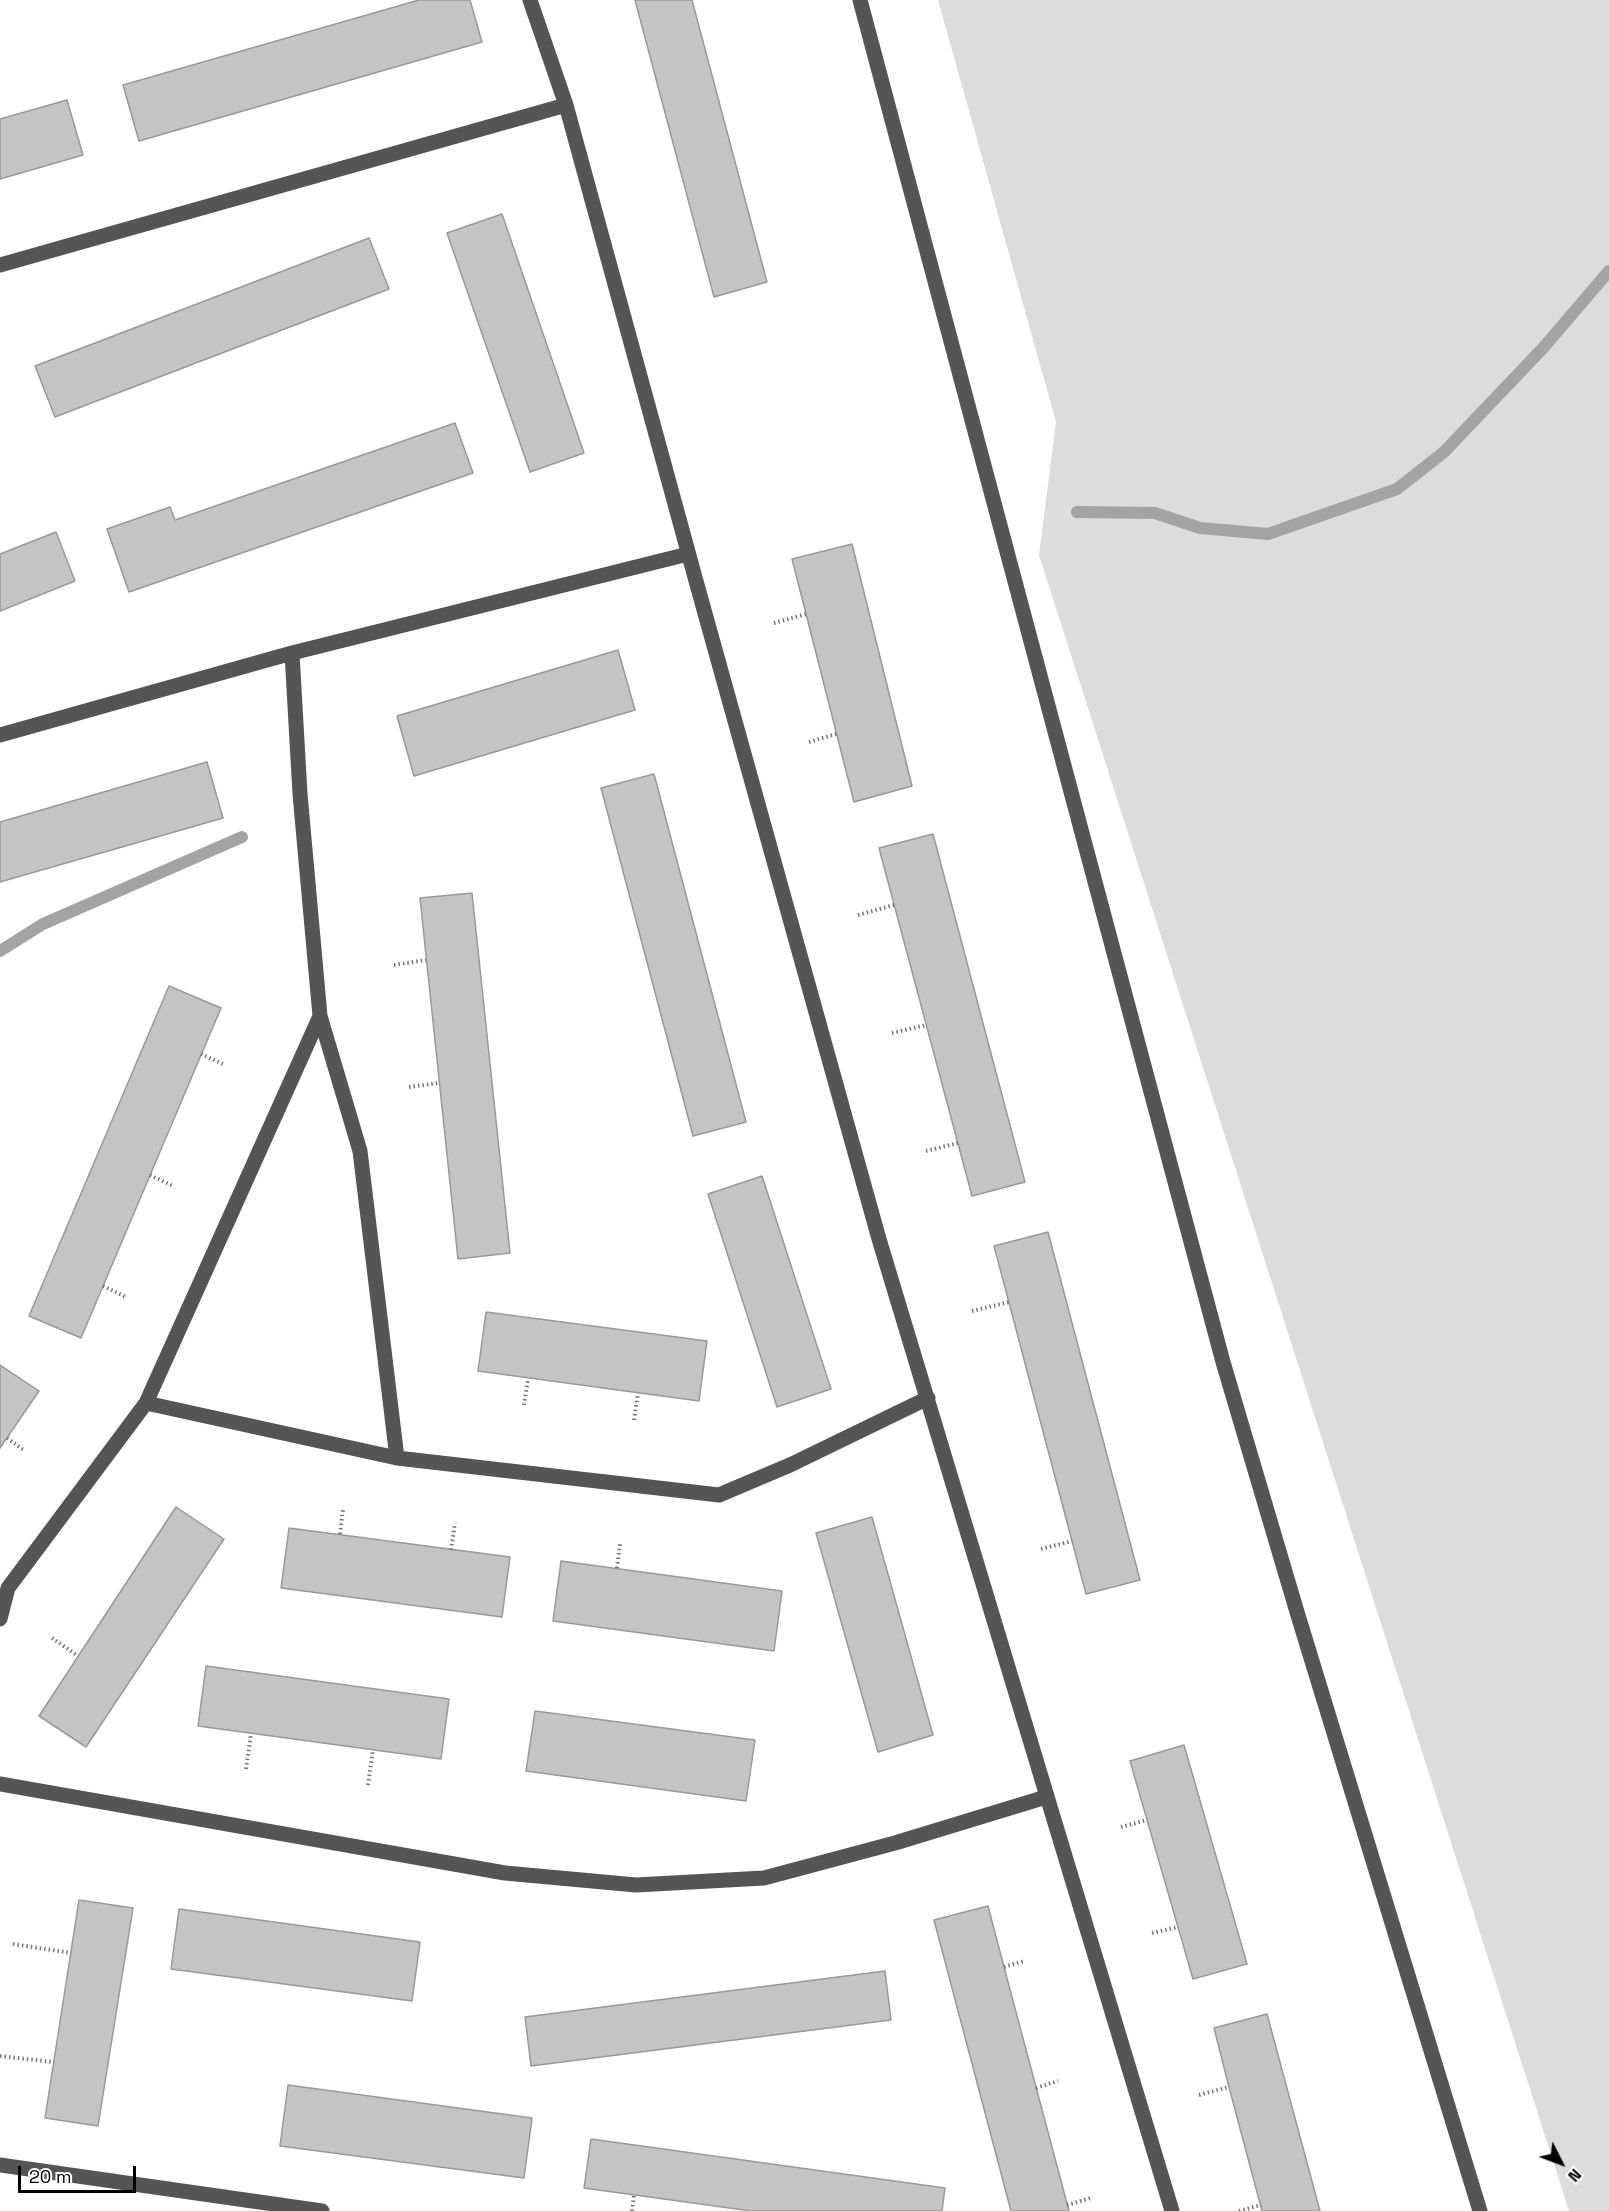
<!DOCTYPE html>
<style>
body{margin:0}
#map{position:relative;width:1609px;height:2211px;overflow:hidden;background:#fff;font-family:"Space Grotesk",sans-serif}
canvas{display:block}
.north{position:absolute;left:1531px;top:2133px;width:60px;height:60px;-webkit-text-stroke:4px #fff;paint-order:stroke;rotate:132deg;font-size:16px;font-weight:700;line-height:24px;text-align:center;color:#000}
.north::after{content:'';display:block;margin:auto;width:21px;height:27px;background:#000;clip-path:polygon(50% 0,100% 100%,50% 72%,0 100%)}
.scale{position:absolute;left:18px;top:2166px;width:118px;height:27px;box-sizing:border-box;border:3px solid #000;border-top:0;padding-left:8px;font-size:18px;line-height:21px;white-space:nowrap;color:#000;-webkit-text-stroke:4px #fff;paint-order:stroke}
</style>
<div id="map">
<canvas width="1609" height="2211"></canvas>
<div class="north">N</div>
<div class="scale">20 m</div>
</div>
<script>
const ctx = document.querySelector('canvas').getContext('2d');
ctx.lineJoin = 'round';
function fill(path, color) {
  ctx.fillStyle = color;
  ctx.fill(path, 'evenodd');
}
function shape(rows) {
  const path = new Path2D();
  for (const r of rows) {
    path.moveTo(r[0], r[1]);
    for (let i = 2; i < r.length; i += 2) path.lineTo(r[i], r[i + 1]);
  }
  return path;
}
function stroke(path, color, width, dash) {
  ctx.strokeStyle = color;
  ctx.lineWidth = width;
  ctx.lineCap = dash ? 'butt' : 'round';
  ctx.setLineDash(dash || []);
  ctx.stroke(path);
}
fill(shape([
 [938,0,1609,0,1609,2211,1569,2211,1039,555,1056,422]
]), '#dcdcdc');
stroke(shape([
 [1077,512,1155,513,1200,528,1268,534,1397,489,1444,452,1544,347,1609,271],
 [0,951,43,924,242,837]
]), '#a3a3a3', 12);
const building = shape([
 [419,0,470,0,482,42,139,141,123,85,419,0],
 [635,0,692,0,767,282,714,297,635,0],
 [67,100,83,155,0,179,0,119,67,100],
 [502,214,584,453,530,472,447,233,502,214],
 [369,238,389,289,55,417,35,366,369,238],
 [455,423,473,473,129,592,107,529,170,507,175,520,455,423],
 [56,532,75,581,0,611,0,554,56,532],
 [852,544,912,786,854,802,792,559,852,544],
 [618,650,635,710,414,776,397,716,618,650],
 [207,762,223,818,0,882,0,822,207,762],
 [654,774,746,1122,693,1136,601,788,654,774],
 [933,834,1025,1182,972,1196,879,848,933,834],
 [472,893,510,1253,458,1259,420,898,472,893],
 [169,986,221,1008,81,1338,29,1316,169,986],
 [762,1176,831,1389,777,1407,708,1194,762,1176],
 [1048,1232,1140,1580,1086,1594,994,1246,1048,1232],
 [486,1312,707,1341,699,1401,478,1371,486,1312],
 [0,1365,39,1391,0,1448,0,1365],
 [176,1507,224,1539,86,1747,39,1716,176,1507],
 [872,1517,933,1735,878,1752,816,1533,872,1517],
 [289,1528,510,1557,502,1617,281,1588,289,1528],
 [561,1561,782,1591,774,1651,553,1621,561,1561],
 [206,1666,449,1699,441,1759,198,1726,206,1666],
 [535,1711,755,1740,746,1801,526,1771,535,1711],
 [1184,1745,1247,1964,1193,1979,1130,1761,1184,1745],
 [79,1900,133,1908,98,2126,45,2118,79,1900],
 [988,1906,1004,1967,1069,2211,1011,2211,934,1920,988,1906],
 [179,1909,420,1942,412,2001,171,1969,179,1909],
 [885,1971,891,2020,531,2066,525,2017,885,1971],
 [1267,2014,1320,2211,1262,2211,1229,2087,1214,2028,1267,2014],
 [288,2085,532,2118,524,2178,280,2146,288,2085],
 [591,2139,945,2188,942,2211,751,2211,584,2188,591,2139]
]);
fill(building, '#c4c4c4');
stroke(building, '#999', 1.5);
stroke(shape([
 [774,623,806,614],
 [809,742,836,734],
 [858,915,894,905],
 [394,965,426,960],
 [892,1033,926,1025],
 [201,1054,225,1065],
 [409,1087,439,1083],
 [926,1151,958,1143],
 [150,1175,173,1186],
 [103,1286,126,1297],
 [972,1311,1009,1302],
 [524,1405,528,1379],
 [634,1420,638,1393],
 [7,1438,25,1451],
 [340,1534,343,1509],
 [1041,1549,1072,1541],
 [451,1550,455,1523],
 [617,1568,620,1544],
 [52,1638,78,1656],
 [246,1769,251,1734],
 [368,1785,373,1750],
 [1121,1827,1147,1820],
 [1152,1933,1178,1927],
 [13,1944,71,1953],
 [1004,1967,1024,1961],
 [0,2056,53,2062],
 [1036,2088,1058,2081],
 [1199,2095,1229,2087],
 [1067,2205,1091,2198],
 [632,2211,634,2195],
 [1239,2211,1261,2205]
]), '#777', 4, [1.5, 3]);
stroke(shape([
 [530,0,566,105,696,581,879,1239,1172,2211],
 [860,0,1223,1362,1297,1612,1480,2211],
 [0,265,566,105],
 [0,735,292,653,688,554],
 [320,1016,360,1151,397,1458],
 [146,1403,397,1458,719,1495,790,1465,928,1398],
 [0,1619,8,1588,146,1403,320,1016,300,794,292,653],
 [0,1784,505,1873,636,1885,764,1878,895,1843,1046,1797],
 [0,2165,322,2211]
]), '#555', 15);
</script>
